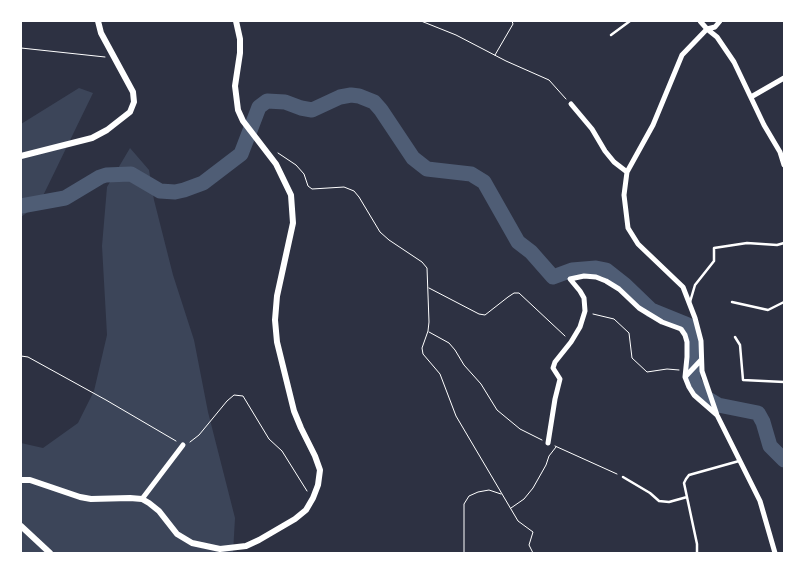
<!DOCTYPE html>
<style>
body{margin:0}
#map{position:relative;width:805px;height:574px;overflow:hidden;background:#2d3142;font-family:"Sofia Sans Condensed",sans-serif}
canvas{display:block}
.frame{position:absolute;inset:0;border:22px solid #fff;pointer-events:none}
</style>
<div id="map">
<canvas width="805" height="574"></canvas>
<div class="frame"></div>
</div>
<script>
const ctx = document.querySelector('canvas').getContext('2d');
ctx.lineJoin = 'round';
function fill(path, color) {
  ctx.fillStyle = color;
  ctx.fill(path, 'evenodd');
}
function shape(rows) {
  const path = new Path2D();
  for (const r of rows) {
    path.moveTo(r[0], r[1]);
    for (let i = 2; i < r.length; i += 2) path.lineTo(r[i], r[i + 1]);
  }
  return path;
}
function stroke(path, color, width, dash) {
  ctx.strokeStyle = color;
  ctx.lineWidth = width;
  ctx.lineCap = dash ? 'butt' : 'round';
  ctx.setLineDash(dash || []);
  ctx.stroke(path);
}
fill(shape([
 [79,88,93,93,39,204,21,217,21,124],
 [130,148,149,170,154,200,173,275,194,340,208,412,235,518,233,553,21,553,21,443,43,448,78,423,94,391,107,335,102,246,107,187]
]), '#3c4559');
stroke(shape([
 [21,206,65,198,100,177,106,175,131,174,160,191,175,192,184,190,203,183,241,154,259,107,267,101,285,102,301,108,312,110,340,97,351,95,359,96,374,102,381,110,413,158,427,169,471,174,484,182,518,242,531,252,553,277,572,270,596,268,606,270,625,285,651,310,688,325,693,337,693,380,703,396,718,405,758,413,763,422,770,446,784,460]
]), '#4f5d75', 15);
stroke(shape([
 [421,21,456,35,506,61,549,80,566,99],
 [21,48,105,57],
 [495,55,513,24,512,21],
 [278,153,296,165,304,174,308,186,312,189,344,187,354,191,359,197,380,232,389,240,422,262,427,268,429,322,428,331,422,348,423,354,440,374,456,416,518,521,533,532,529,545,533,553],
 [429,288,479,314,485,315,508,297,514,293,519,293,565,336],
 [593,314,614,319,629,333,632,358,647,372,667,369,679,370],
 [429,332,449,343,455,350,464,365,481,384,497,410,520,429,542,440],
 [21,356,28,357,106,400,176,441],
 [190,442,199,435,227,401,234,395,243,396,269,439,282,451,307,491],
 [555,446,617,474],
 [511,508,524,499,533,488,546,465,549,456,556,447],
 [464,553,464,504,469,496,478,492,489,490,501,494]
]), '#fff', 1);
stroke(shape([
 [611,35,630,21],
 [690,302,695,285,714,261,714,248,747,243,777,245,784,243],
 [732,302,768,310,784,302],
 [735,337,740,345,743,380,784,382],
 [623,477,650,493,659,501,669,502,687,497],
 [697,553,697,544,684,483,686,479,689,475,739,461]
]), '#fff', 2.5);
stroke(shape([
 [700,21,707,29,717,37,734,62,764,125,780,152,784,165],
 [720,21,715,27,707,29,682,55,653,125,627,172,624,195,628,228,638,244,683,287,695,318,701,341,702,371,717,415,760,501,775,553],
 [751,97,784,78],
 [571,104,592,129,605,151,614,162,627,172],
 [686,376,701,360],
 [548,443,555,399,560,379,553,368,555,362,571,342,580,327,585,311,584,298,580,291,570,279,584,276,596,277,606,281,619,289,639,308,662,322,681,329,685,335,687,342,687,357,685,377,689,387,694,395,717,415],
 [142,499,183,445]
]), '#fff', 5);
stroke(shape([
 [21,156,92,138,107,130,130,112,134,102,133,92,101,33,98,21],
 [21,480,30,480,80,497,91,499,130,498,142,499,149,503,159,511,177,534,192,543,220,549,246,546,259,540,295,519,306,510,313,498,318,485,320,470,315,456,301,428,294,411,277,342,275,320,277,296,293,223,291,195,276,164,243,121,238,110,235,86,240,53,240,39,236,21],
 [21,526,50,553]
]), '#fff', 6);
</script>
